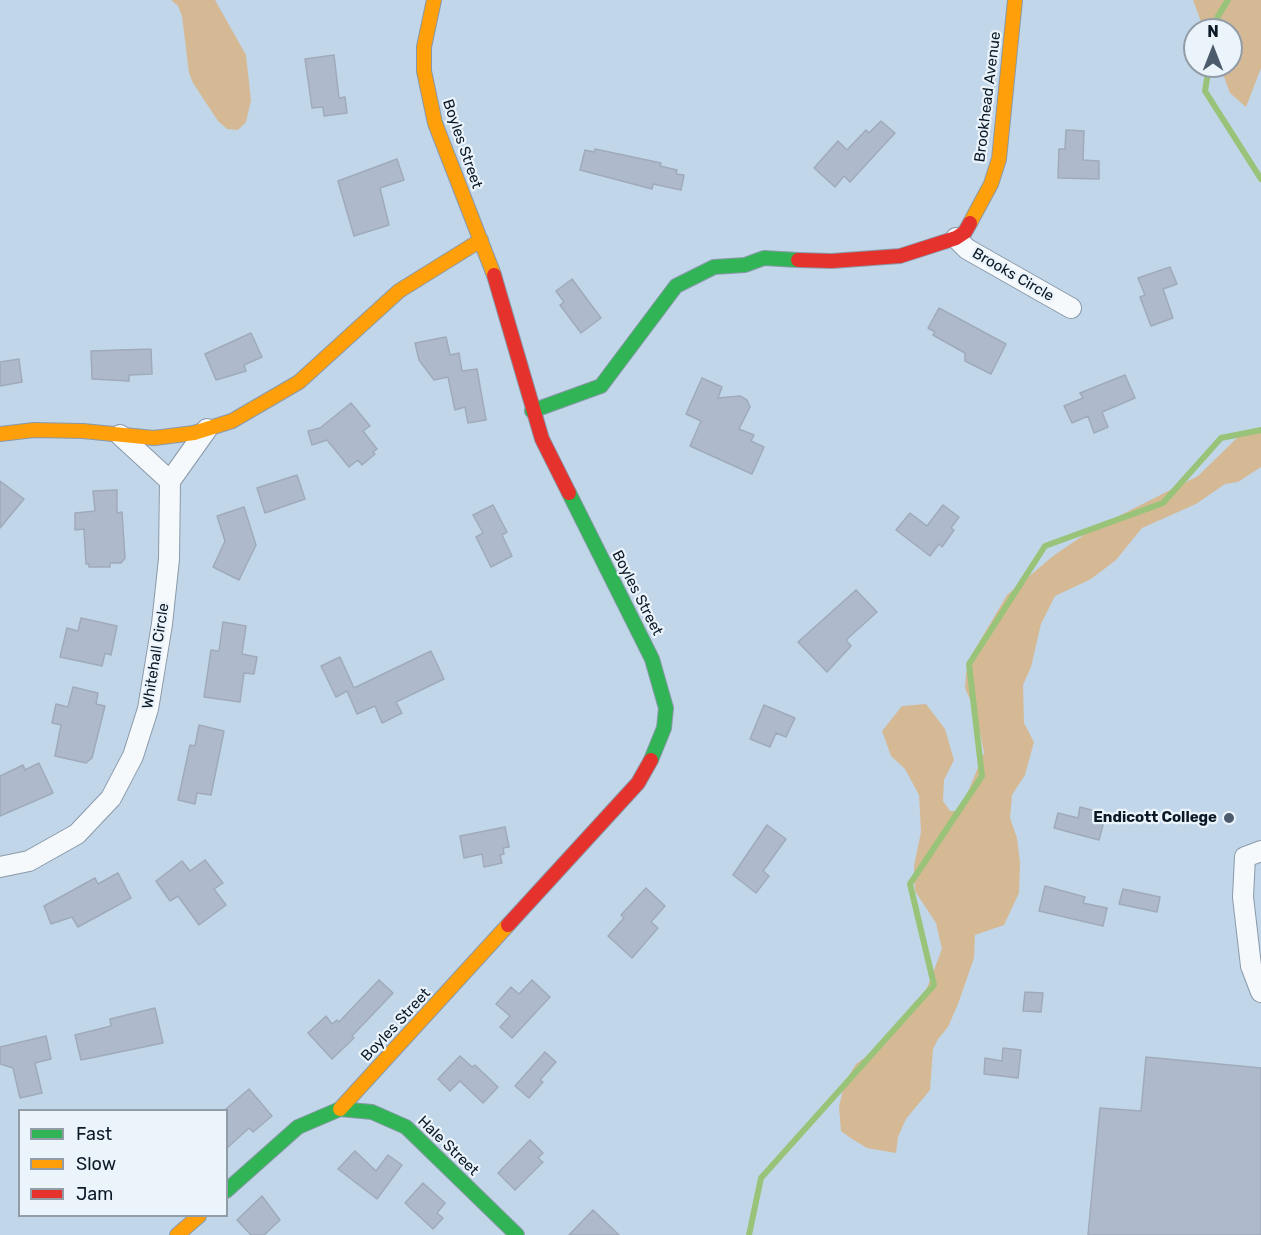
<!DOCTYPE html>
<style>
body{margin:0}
#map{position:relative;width:1261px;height:1235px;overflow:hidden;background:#c2d6ea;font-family:Rubik,sans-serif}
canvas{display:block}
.legend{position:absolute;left:18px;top:1109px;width:210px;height:108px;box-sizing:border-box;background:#ebf3fb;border:2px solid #929ca7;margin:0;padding:8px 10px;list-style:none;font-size:18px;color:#0c1a28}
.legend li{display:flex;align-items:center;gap:12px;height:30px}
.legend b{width:30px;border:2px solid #929ca7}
.north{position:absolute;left:1183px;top:18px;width:60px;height:60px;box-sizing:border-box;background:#ebf3fb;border:2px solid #929ca7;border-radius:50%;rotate:0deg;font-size:16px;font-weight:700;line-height:24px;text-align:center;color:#0c1a28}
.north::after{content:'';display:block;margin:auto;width:21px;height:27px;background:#4c5c6c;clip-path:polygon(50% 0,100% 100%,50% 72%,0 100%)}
</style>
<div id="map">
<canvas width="1261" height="1235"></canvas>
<ul class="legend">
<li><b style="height:8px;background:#30b455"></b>Fast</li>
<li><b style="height:8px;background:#ff9f0a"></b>Slow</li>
<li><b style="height:8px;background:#e5322d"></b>Jam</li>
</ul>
<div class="north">N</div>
</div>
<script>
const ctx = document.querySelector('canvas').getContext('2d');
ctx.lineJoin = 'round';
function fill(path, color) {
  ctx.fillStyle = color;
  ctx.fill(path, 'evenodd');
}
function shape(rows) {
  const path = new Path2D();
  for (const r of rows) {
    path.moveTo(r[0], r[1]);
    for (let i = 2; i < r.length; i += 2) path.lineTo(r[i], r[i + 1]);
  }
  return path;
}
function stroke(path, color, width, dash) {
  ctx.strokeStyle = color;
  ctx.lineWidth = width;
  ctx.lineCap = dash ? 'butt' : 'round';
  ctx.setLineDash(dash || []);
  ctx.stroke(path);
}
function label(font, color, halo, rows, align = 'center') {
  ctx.font = font + ' Rubik,sans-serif';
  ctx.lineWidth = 4.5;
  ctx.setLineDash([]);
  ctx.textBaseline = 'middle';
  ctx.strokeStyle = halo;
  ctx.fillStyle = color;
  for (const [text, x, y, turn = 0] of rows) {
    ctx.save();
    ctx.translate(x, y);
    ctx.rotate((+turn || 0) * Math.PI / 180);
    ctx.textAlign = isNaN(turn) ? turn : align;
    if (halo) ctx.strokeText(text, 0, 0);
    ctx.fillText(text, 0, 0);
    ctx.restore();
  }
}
fill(shape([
 [171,0,215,0,246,55,251,100,246,122,238,130,227,129,218,121,193,83,189,73,182,16,178,6],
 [1193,0,1261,0,1261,68,1246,107,1230,93,1220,66,1231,66,1231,30,1204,30],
 [1261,428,1261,467,1238,482,1225,484,1196,504,1142,528,1116,560,1091,579,1055,596,1041,624,1031,667,1023,685,1024,723,1034,742,1025,775,1012,795,1010,818,1017,838,1020,862,1019,893,1004,925,975,935,974,958,958,1004,948,1027,938,1039,933,1049,930,1090,906,1119,898,1137,896,1153,867,1148,852,1139,841,1131,839,1106,845,1082,856,1064,889,1040,894,1026,906,1016,927,988,942,949,936,923,915,891,914,866,921,832,919,795,905,769,891,756,882,731,902,706,926,704,945,729,954,760,944,780,943,801,950,811,960,811,984,753,976,713,965,688,966,673,971,656,1007,595,1053,556,1091,530,1198,476,1240,435]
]), '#d4b994');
stroke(shape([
 [1215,30,1218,16,1228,0],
 [1209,66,1205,91,1261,179],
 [749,1235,761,1178,934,985,910,884,982,776,969,664,1045,546,1163,503,1221,438,1261,430]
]), '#98c378', 6);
const building = shape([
 [334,55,339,98,345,97,347,113,324,116,323,107,312,108,305,59,334,55],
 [881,121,895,133,850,182,844,176,835,187,814,168,838,141,847,150,866,130,869,133,881,121],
 [1066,130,1084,131,1083,160,1099,161,1099,179,1058,178,1059,149,1065,149,1066,130],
 [595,149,661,163,660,166,677,170,676,174,684,175,681,190,653,184,652,189,580,170,585,150,594,152,595,149],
 [397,159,404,180,380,188,389,225,354,236,338,181,397,159],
 [1170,267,1177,284,1163,289,1173,318,1151,326,1140,297,1145,295,1138,278,1170,267],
 [572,279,601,318,581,333,560,305,564,302,556,291,572,279],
 [939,308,1006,344,991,374,965,361,965,353,933,335,935,332,928,328,939,308],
 [251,333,262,357,244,365,246,371,216,380,205,354,251,333],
 [446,337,450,355,459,353,462,371,477,369,486,420,468,423,465,407,455,410,448,377,434,380,419,360,415,343,446,337],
 [151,349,152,374,129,375,129,381,92,379,91,351,151,349],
 [19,359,22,382,0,386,0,362,19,359],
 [1125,375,1135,398,1102,412,1108,427,1094,433,1088,416,1072,423,1064,406,1083,398,1080,393,1125,375],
 [702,378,722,387,718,398,740,396,747,400,750,407,739,429,754,435,751,441,764,447,752,474,690,446,701,421,686,414,702,378],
 [351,403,370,426,363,431,377,449,373,452,375,454,362,465,358,460,349,467,327,440,312,445,308,431,320,428,351,403],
 [297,475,305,499,265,513,257,488,297,475],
 [0,481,24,499,0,528,0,481],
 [117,490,117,513,122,512,125,558,121,563,110,563,110,567,89,567,89,564,86,564,84,529,75,530,75,513,95,511,93,491,117,490],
 [493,505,507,532,502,535,512,556,491,567,476,537,483,533,473,515,493,505],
 [943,505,959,517,951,528,954,530,942,547,939,544,930,556,896,530,910,513,927,526,943,505],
 [244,507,256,545,239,580,213,567,225,541,217,516,244,507],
 [856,590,877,612,846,640,851,646,827,672,798,642,856,590],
 [81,618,117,626,111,655,105,653,102,666,60,657,67,628,78,631,81,618],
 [223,622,246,626,242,654,257,657,254,674,244,673,240,702,204,697,211,650,219,651,223,622],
 [431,651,444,679,396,702,402,713,382,723,375,706,357,714,347,691,336,697,321,666,340,657,354,688,431,651],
 [73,687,98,693,96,704,105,706,92,758,86,763,55,756,61,725,52,723,56,704,68,707,73,687],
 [764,705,795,718,786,737,776,733,770,747,750,739,764,705],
 [199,725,224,731,211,795,197,793,195,804,178,800,190,745,195,746,199,725],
 [39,763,53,793,0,816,0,776,23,765,25,770,39,763],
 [1080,807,1099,812,1096,823,1103,825,1099,840,1054,828,1058,813,1078,818,1080,807],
 [767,825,786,839,763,871,769,876,756,893,733,875,767,825],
 [505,827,509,847,503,848,504,854,500,855,502,863,484,867,482,854,464,858,460,836,505,827],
 [205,860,223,883,214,889,226,905,199,925,178,896,170,901,156,881,182,861,190,871,205,860],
 [118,873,131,898,78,927,72,917,51,924,44,906,95,878,98,884,118,873],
 [1045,886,1085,897,1083,903,1107,908,1103,926,1039,911,1045,886],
 [646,888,665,906,651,922,658,928,632,958,608,936,624,918,621,915,646,888],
 [1123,889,1160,897,1157,912,1119,904,1123,889],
 [379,980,393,993,352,1036,354,1038,332,1059,308,1033,326,1016,332,1024,337,1020,339,1022,379,980],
 [532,980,550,997,512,1038,500,1027,510,1016,496,1004,511,987,519,994,532,980],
 [1025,992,1043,993,1041,1012,1023,1011,1025,992],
 [155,1008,163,1043,81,1060,75,1035,111,1026,110,1019,155,1008],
 [46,1036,51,1059,35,1063,42,1093,20,1098,13,1068,0,1064,0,1047,46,1036],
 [1003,1048,1021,1050,1018,1078,984,1074,985,1058,1002,1061,1003,1048],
 [545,1052,556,1062,540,1080,543,1082,529,1098,515,1086,545,1052],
 [460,1056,472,1067,475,1065,498,1087,483,1103,460,1081,450,1091,438,1079,460,1056],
 [1146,1057,1261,1068,1261,1235,1088,1235,1100,1108,1141,1111,1146,1057],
 [249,1089,272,1116,253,1132,249,1128,226,1149,226,1109,249,1089],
 [530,1140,543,1153,538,1158,543,1162,515,1190,498,1173,530,1140],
 [355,1151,376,1171,388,1155,402,1165,377,1199,338,1169,355,1151],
 [423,1183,445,1203,437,1213,443,1218,433,1229,405,1203,423,1183],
 [262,1196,280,1220,264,1235,251,1235,237,1220,262,1196],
 [593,1210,619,1235,569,1235,593,1210]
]);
fill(building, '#aebacc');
stroke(building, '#9faabb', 1.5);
const street = shape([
 [956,238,967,249,1071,308],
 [120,435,170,481],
 [1261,851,1245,857,1243,897,1251,966,1261,992],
 [0,867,29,861,77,834,111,798,133,756,148,709,162,624,169,559,170,481,207,429]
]);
const fast = shape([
 [532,411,601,386,676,286,714,267,745,265,764,258,798,260],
 [569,493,652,659,666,708,664,728,651,760],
 [226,1191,298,1127,340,1109,372,1112,406,1127,517,1235]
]);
const slow = shape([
 [434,0,424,47,424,71,435,123,494,275],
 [970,223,991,184,999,159,1015,0],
 [0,434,34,430,83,431,154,438,194,433,232,421,299,382,399,291,481,240],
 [340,1109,508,925],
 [177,1235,199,1216]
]);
const jam = shape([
 [798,260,832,261,900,256,956,238,965,232,970,223],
 [494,275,542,439,569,493],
 [508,925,638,783,651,760]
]);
stroke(street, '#8999a9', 22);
stroke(fast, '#8999a9', 16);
stroke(slow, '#8999a9', 16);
stroke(jam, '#8999a9', 16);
stroke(street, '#f6f9fc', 20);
stroke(fast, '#30b455', 14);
stroke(slow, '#ff9f0a', 14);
stroke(jam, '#e5322d', 14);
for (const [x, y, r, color] of [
 [1229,818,6,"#4c5c6c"]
]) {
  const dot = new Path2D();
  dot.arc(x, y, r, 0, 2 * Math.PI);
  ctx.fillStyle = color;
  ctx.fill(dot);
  stroke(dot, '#ebf3fb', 2);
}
label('15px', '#0c1a28', '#ebf3fb', [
 ["Brookhead Avenue",988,97,-83],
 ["Boyles Street",462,144,71],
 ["Brooks Circle",1013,275,30],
 ["Boyles Street",637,593,63],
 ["Whitehall Circle",156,656,-81],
 ["Boyles Street",396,1025,-47],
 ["Hale Street",448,1146,44]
]);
label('bold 15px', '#0c1a28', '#ebf3fb', [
 ["Endicott College",1217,818]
], 'right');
</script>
